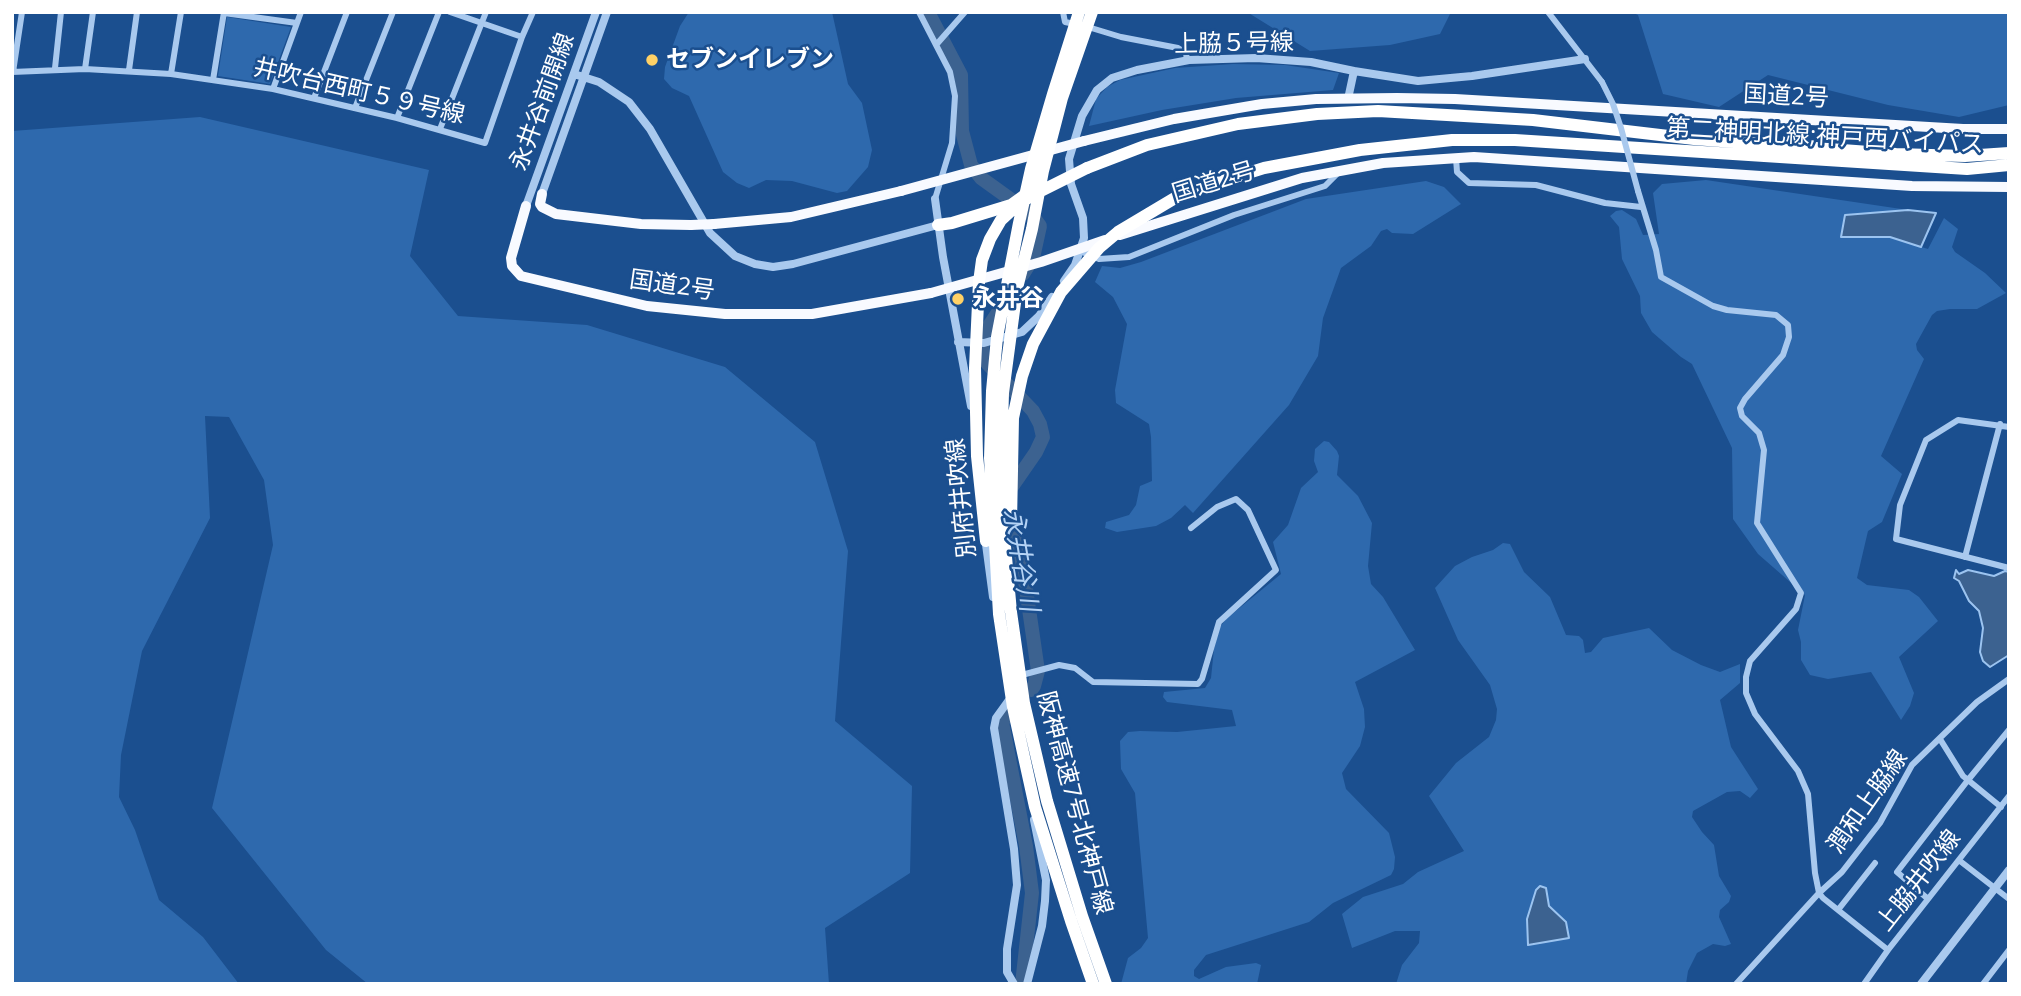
<!DOCTYPE html>
<meta charset="utf-8">
<style>
body{margin:0}
#map{position:relative;width:2021px;height:996px;overflow:hidden;background:#1b4f8f;font-family:"Open Sans",sans-serif}
canvas{display:block}
.frame{position:absolute;inset:0;border:14px solid #fff;pointer-events:none}
</style>
<div id="map">
<canvas width="2021" height="996"></canvas>
<div class="frame"></div>
</div>
<script>
const ctx = document.querySelector('canvas').getContext('2d');
ctx.lineJoin = 'round';
function fill(path, color) {
  ctx.fillStyle = color;
  ctx.fill(path, 'evenodd');
}
function shape(rows) {
  const path = new Path2D();
  for (const r of rows) {
    path.moveTo(r[0], r[1]);
    for (let i = 2; i < r.length; i += 2) path.lineTo(r[i], r[i + 1]);
  }
  return path;
}
function stroke(path, color, width, dash) {
  ctx.strokeStyle = color;
  ctx.lineWidth = width;
  ctx.lineCap = dash ? 'butt' : 'round';
  ctx.setLineDash(dash || []);
  ctx.stroke(path);
}
function label(font, color, halo, rows, align = 'center') {
  ctx.font = font + ' "Open Sans","Noto Sans JP",sans-serif';
  ctx.lineWidth = 5;
  ctx.setLineDash([]);
  ctx.textBaseline = 'middle';
  ctx.strokeStyle = halo;
  ctx.fillStyle = color;
  for (const [text, x, y, turn = 0] of rows) {
    ctx.save();
    ctx.translate(x, y);
    ctx.rotate((+turn || 0) * Math.PI / 180);
    ctx.textAlign = isNaN(turn) ? turn : align;
    if (halo) ctx.strokeText(text, 0, 0);
    ctx.fillText(text, 0, 0);
    ctx.restore();
  }
}
fill(shape([
 [689,12,832,12,848,84,862,103,872,150,868,167,847,191,837,193,792,181,766,180,749,188,737,183,723,172,689,96,672,88,664,79,665,67,680,26],
 [1247,12,1450,12,1450,14,1440,34,1390,45,1310,51],
 [1631,12,2009,12,2009,105,1959,117,1888,105,1768,75,1719,107,1663,94,1638,15],
 [227,17,291,27,270,84,218,76],
 [1233,64,1285,65,1339,73,1333,90,1236,98,1162,110,1089,126,1096,99,1107,87,1120,80,1175,68],
 [200,117,429,170,410,256,458,316,587,325,725,367,815,442,848,551,835,721,912,786,910,873,825,928,829,984,368,984,326,950,212,808,273,545,264,480,229,417,205,416,210,518,142,651,121,755,119,797,135,830,159,900,203,937,239,984,12,984,12,131],
 [1706,180,1908,210,1845,215,1841,237,1890,237,1928,249,1944,218,1958,229,1952,247,1955,252,1985,273,2006,293,1977,309,1950,309,1937,311,1932,315,1916,344,1917,350,1924,359,1881,456,1902,474,1882,522,1868,531,1857,578,1867,585,1909,590,1919,597,1938,621,1899,657,1914,693,1910,706,1901,720,1871,672,1828,679,1810,675,1801,660,1801,642,1798,630,1805,595,1758,554,1733,519,1732,448,1692,364,1681,357,1652,332,1641,313,1640,296,1622,259,1619,227,1610,216,1616,211,1622,210,1636,219,1643,235,1659,234,1653,193,1662,184],
 [1426,181,1444,187,1461,204,1413,234,1392,233,1387,229,1381,231,1371,246,1341,268,1323,318,1318,356,1289,405,1193,513,1185,505,1171,518,1156,526,1117,532,1105,528,1106,522,1129,515,1136,505,1140,486,1152,481,1151,437,1149,424,1116,403,1115,390,1127,324,1113,297,1095,282,1102,266,1120,268,1141,262,1306,199],
 [1324,441,1329,442,1337,451,1339,456,1337,475,1358,496,1372,523,1368,566,1371,584,1383,597,1415,650,1355,682,1364,709,1365,727,1360,746,1342,773,1346,789,1389,833,1395,857,1394,869,1391,875,1333,903,1309,922,1206,955,1194,970,1194,976,1199,979,1226,967,1256,963,1261,965,1257,984,1121,984,1128,958,1141,948,1148,938,1135,793,1121,769,1120,741,1128,732,1140,731,1177,732,1236,726,1232,710,1167,702,1163,697,1164,692,1205,688,1211,678,1214,649,1220,627,1226,619,1281,574,1273,542,1288,525,1301,488,1318,472,1314,461,1315,449],
 [1503,543,1510,544,1524,572,1550,597,1566,635,1579,636,1583,640,1585,653,1591,652,1603,638,1649,628,1672,650,1701,665,1720,672,1740,664,1740,683,1720,700,1731,747,1758,789,1750,798,1740,791,1727,792,1693,811,1692,817,1702,832,1714,845,1719,876,1731,896,1729,902,1720,910,1719,917,1731,944,1725,946,1713,944,1697,953,1688,971,1686,984,1396,984,1402,965,1419,943,1420,931,1395,931,1352,948,1342,914,1363,897,1403,884,1418,872,1464,851,1429,796,1456,763,1489,737,1496,720,1497,709,1490,685,1458,640,1435,588,1455,566,1472,557,1493,550],
 [1546,889,1549,906,1566,922,1527,919]
]), '#2e69ad');
const water = shape([
 [1908,210,1936,213,1921,247,1890,237,1841,237,1845,215,1908,210],
 [1956,570,1959,574,1968,570,1994,576,2005,571,2009,572,2009,655,1990,667,1983,661,1980,652,1983,628,1979,611,1969,601,1959,581,1954,578,1956,570],
 [1540,886,1546,888,1549,906,1566,922,1569,938,1528,945,1527,919,1536,890,1540,886]
]);
fill(water, '#3c6290');
stroke(water, '#9cc4f0', 2);
stroke(shape([
 [928,12,961,75,962,131,971,165,981,178,1031,214,1040,226,1033,258,1023,274],
 [1005,302,983,335,982,358,1033,411,1040,424,1043,437,1036,452,1009,491],
 [1009,511,1009,520,1020,547,1038,671,1034,686,1031,690],
 [1007,716,1002,722,1026,846,1032,893,1022,984]
]), '#3c6290', 14);
stroke(shape([
 [450,12,522,37],
 [919,12,950,72,955,96,952,143,935,199],
 [1063,12,1065,22,1075,24],
 [1548,12,1602,82],
 [224,13,297,23],
 [1088,27,1121,37,1178,48,1186,53,1187,60],
 [936,45,965,12],
 [55,68,61,12],
 [85,69,171,74,273,89,397,118,485,143,522,37,533,12],
 [129,70,137,12],
 [12,72,85,69,93,12],
 [13,72,22,12],
 [171,74,181,12],
 [213,80,224,12],
 [273,89,301,12],
 [314,98,347,12],
 [355,108,393,12],
 [397,118,439,12],
 [440,129,486,12],
 [1456,158,1457,172,1469,183,1536,185,1605,203,1641,207],
 [1638,191,1656,250,1661,277,1713,306,1727,310,1776,315,1788,325,1789,337,1783,355,1745,399,1740,408,1742,416,1759,433,1764,450,1757,523,1801,593,1796,609,1750,661,1746,677,1746,693,1755,714,1798,771,1808,794,1815,873,1819,893,1823,898,1888,950,2009,796],
 [1080,251,1099,259,1129,257,1234,215,1325,186,1337,174],
 [2009,427,1958,420,1926,440,1900,505,1896,539,2009,568],
 [1965,557,2000,424],
 [1018,676,1059,665,1075,668,1093,682,1198,684,1202,679,1219,622,1276,570,1248,510,1236,499,1217,507,1191,528],
 [2001,807,1968,780,2009,730],
 [1960,861,2009,899],
 [1928,899,1897,872,1968,780,1963,776,1940,739],
 [1838,910,1875,863],
 [1736,984,1819,893,1842,872,1880,823,1912,765,1977,702,2009,679],
 [1864,984,1888,950],
 [1983,984,2009,950]
]), '#a9c9ee', 6);
stroke(shape([
 [574,74,599,82,629,102,650,129,710,233,735,256,755,264,773,267,793,264,938,225],
 [1348,99,1354,71],
 [542,194,607,12],
 [935,199,943,257,971,406],
 [526,206,596,12],
 [1064,281,1075,265,1084,238,1083,218,1071,184,1069,159,1082,116,1097,90,1112,78,1137,70,1189,60,1256,58,1311,62,1354,71,1418,81,1472,76,1585,59],
 [958,342,984,343,1022,332,1039,316,1052,297],
 [985,537,993,597],
 [1009,700,996,718,994,728,1014,849,1017,885,1007,949,1007,972,1014,984],
 [1027,984,1042,926,1045,901,1046,880,1034,820],
 [1921,984,2009,870]
]), '#a9c9ee', 8);
stroke(shape([
 [1084,141,1174,119,1262,104,1316,99,1397,98,1455,99,1963,129,2009,129],
 [542,194,540,204,542,207,556,214,641,224,691,225],
 [526,206,511,258,512,266,521,276,647,306,725,314,812,314,931,293],
 [714,224,791,217,901,191],
 [1120,235,1302,178,1383,163,1474,157,1912,186,2009,187]
]), '#f8faff', 10);
stroke(shape([
 [1087,168,1147,145,1238,124,1317,114,1378,111,1533,120,1694,139,1896,154,1965,156,2009,153],
 [1232,178,1264,168,1360,150,1452,140,1515,140,1967,169,2009,165],
 [938,225,952,223,1011,205,1029,192,1034,185,1039,170]
]), '#fff', 12);
stroke(shape([
 [1602,82,1613,104,1621,128,1638,191]
]), '#a9c9ee', 6);
stroke(shape([
 [901,191,1084,141],
 [691,225,714,224],
 [931,293,1041,262,1105,240]
]), '#f8faff', 10);
stroke(shape([
 [1079,12,1053,94,1031,169,1019,223,997,337,992,391,990,458,999,614,1013,707,1035,807,1071,921,1093,984],
 [1092,12,1062,98,1043,171,1032,229,1017,288,1003,393,1001,460,1003,524,1011,612,1024,703,1047,801,1082,916,1106,984],
 [1011,523,1013,418,1022,376,1033,344,1061,292,1099,248,1118,232,1175,198,1232,178],
 [986,541,977,456,975,368,979,282,982,260,990,239,1001,220,1015,207,1029,197,1087,168]
]), '#fff', 12);
for (const [x, y, r, color] of [
 [652,60,7,"#ffd166"],
 [958,299,7,"#ffd166"]
]) {
  const dot = new Path2D();
  dot.arc(x, y, r, 0, 2 * Math.PI);
  ctx.fillStyle = color;
  ctx.fill(dot);
  stroke(dot, '#1b4f8f', 2.5);
}
label('24px', '#fff', '#1b4f8f', [
 ["上脇５号線",1234,44,-1],
 ["井吹台西町５９号線",359,92,13],
 ["国道2号",1786,97,3],
 ["永井谷前開線",543,102,-70],
 ["第二神明北線;神戸西バイパス",1825,137,3],
 ["国道2号",1214,183,-17],
 ["国道2号",672,286,8],
 ["別府井吹線",962,498,-96],
 ["潤和上脇線",1868,802,-55],
 ["阪神高速7号北神戸線",1074,803,75],
 ["上脇井吹線",1919,881,-52]
]);
label('bold 24px', '#fff', '#1b4f8f', [
 ["セブンイレブン",666,60],
 ["永井谷",972,299]
], 'left');
label('italic 26px', '#b5d3f5', '#1b4f8f', [
 ["永井谷川",1020,560,80]
]);
</script>
